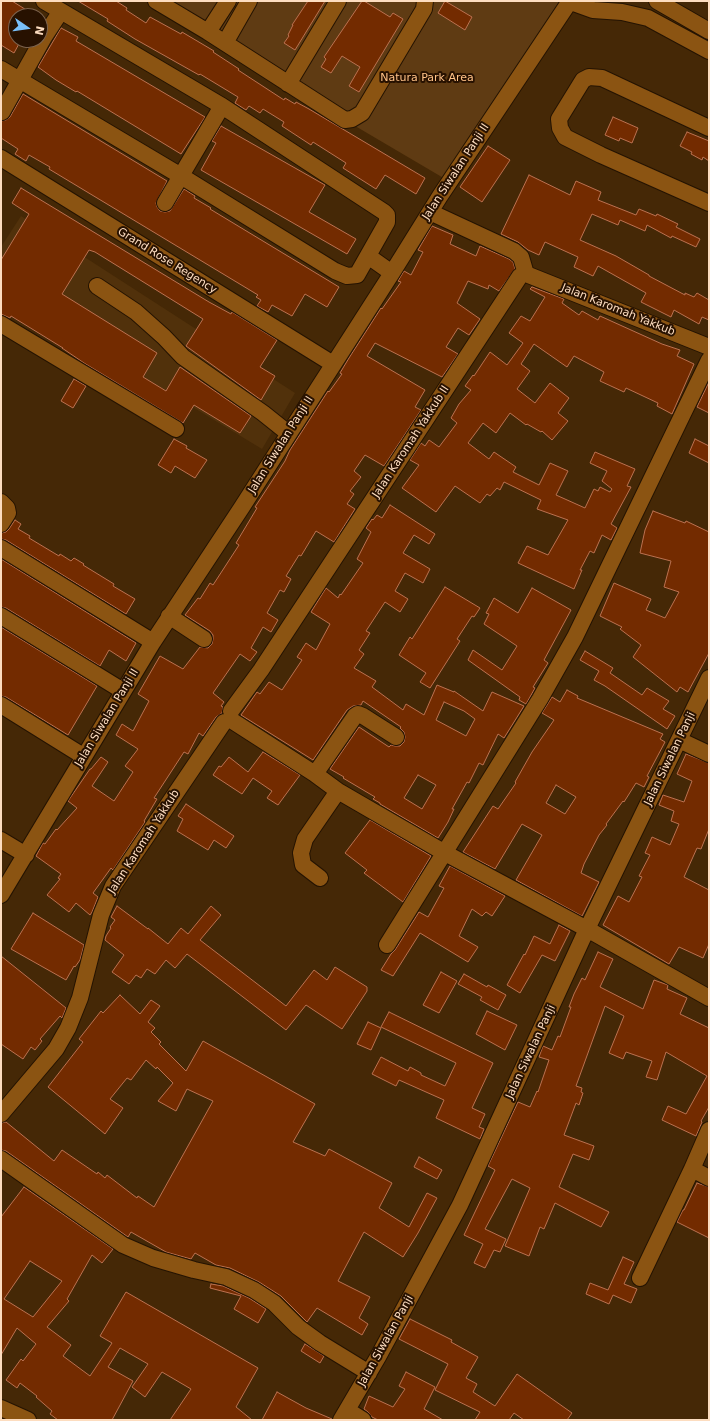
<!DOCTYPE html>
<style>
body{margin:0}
#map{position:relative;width:710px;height:1421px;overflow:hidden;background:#452806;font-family:"DejaVu Sans",sans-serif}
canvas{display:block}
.frame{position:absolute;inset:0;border:2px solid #fdddc0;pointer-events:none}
.north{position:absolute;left:8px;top:8px;width:40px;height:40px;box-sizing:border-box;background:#271100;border:1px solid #7d634d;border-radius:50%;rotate:103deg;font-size:11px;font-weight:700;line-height:16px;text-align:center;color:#fdddc0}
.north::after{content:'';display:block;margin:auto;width:14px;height:18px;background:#79bff8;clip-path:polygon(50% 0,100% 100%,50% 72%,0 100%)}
</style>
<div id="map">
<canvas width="710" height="1421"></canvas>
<div class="frame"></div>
<div class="north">N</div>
</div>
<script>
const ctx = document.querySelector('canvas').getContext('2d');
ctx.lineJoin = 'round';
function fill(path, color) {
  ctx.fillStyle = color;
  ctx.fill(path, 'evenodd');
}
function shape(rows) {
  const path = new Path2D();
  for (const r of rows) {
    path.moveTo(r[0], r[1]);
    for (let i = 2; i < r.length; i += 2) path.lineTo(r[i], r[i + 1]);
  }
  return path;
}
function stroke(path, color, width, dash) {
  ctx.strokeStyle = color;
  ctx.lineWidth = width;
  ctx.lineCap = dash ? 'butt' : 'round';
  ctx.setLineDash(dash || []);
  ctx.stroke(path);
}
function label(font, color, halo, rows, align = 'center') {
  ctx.font = font + ' "DejaVu Sans",sans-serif';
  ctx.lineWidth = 4;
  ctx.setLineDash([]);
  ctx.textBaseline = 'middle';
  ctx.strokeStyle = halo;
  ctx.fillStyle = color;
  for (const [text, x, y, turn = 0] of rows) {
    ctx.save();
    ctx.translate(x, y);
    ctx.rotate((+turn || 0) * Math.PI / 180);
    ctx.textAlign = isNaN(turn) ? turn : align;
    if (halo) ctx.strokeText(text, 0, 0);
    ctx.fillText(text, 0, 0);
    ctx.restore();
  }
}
fill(shape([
 [21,216,295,393,262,449,1,291,1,247]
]), '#51310b');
fill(shape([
 [156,1,570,1,452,183,345,120]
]), '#5f3b13');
const building = shape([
 [1,1,12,1,36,16,16,16,16,40,21,40,14,53,1,45,1,1],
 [78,1,116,1,127,8,126,10,146,23,150,17,181,34,182,32,214,51,213,52,239,69,238,70,284,100,285,98,295,104,296,102,309,109,425,178,416,194,385,175,376,189,343,168,346,163,313,142,311,145,282,126,284,122,263,109,260,113,249,106,246,110,235,103,238,97,200,74,199,75,135,39,107,21,108,19,78,1],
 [308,1,325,1,295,50,284,43,289,36,288,35,293,25,292,25,308,1],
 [362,1,364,1,390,17,393,13,403,19,359,92,349,86,360,67,342,56,331,73,321,67,326,59,324,57,362,1],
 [445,1,472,17,465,30,438,13,445,1],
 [61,28,78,37,76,41,205,117,181,154,77,91,76,92,56,80,38,67,61,28],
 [23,94,167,181,156,203,157,207,160,211,165,212,170,211,184,189,195,196,194,198,211,208,210,209,339,287,327,307,305,294,292,316,272,305,268,312,257,306,261,300,256,297,258,295,49,169,50,167,29,155,26,161,15,154,18,149,1,138,1,121,6,120,10,117,23,94],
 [613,117,638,128,632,143,620,138,619,141,605,135,613,117],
 [221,126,325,185,309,212,356,239,347,254,201,170,216,143,212,141,221,126],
 [687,132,709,141,709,161,703,157,702,160,691,154,692,152,680,146,687,132],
 [488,146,510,160,482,202,460,187,488,146],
 [529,175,570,195,576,181,601,192,598,200,636,215,639,209,656,216,657,214,678,224,676,227,700,239,696,247,672,236,671,238,647,225,645,231,620,220,618,225,592,214,580,240,616,256,649,275,649,276,685,295,685,293,694,297,697,293,709,300,709,320,702,317,699,324,674,310,671,317,641,302,646,293,598,266,593,276,574,267,578,257,545,242,539,255,528,250,518,242,501,234,529,175],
 [21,188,209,302,231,314,232,312,277,340,260,367,275,376,261,400,186,346,203,319,95,252,89,250,62,294,157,353,143,377,166,391,180,367,251,416,240,433,194,405,183,423,84,363,62,348,63,348,11,316,10,318,1,314,1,260,29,214,12,203,21,188],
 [432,226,453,235,450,244,476,256,480,246,509,259,513,262,515,269,499,291,489,285,488,289,468,281,457,303,480,319,469,335,458,328,446,347,458,354,442,377,375,343,367,356,425,390,415,407,421,410,384,466,365,455,354,471,361,477,350,491,354,494,347,504,355,509,334,542,316,531,301,556,299,555,286,576,291,579,284,592,280,590,267,613,278,620,271,632,263,627,251,648,257,652,250,661,240,654,213,693,224,702,221,706,223,707,222,713,216,717,203,736,199,733,188,754,184,752,154,798,157,799,144,821,145,822,113,870,111,868,93,893,98,897,92,912,90,915,76,903,69,912,47,895,60,879,58,878,61,874,36,856,43,843,45,844,56,829,57,830,77,808,68,801,90,769,91,769,101,757,108,762,92,786,114,801,133,772,125,766,138,749,116,735,122,724,133,731,149,701,138,694,160,656,183,669,200,647,208,648,212,644,213,639,213,635,210,631,185,615,198,598,200,599,210,583,213,585,239,545,236,543,257,508,255,507,285,461,290,450,328,391,329,392,342,374,340,373,349,358,381,308,382,309,401,282,398,281,404,271,411,275,423,252,418,250,432,226],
 [532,287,564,299,562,303,579,315,582,311,598,320,600,316,662,344,680,350,677,356,694,364,672,414,657,406,658,403,626,388,624,392,600,381,604,372,574,356,567,367,534,344,521,364,530,371,517,389,535,403,550,383,569,398,558,413,568,421,552,440,542,431,541,432,527,424,526,425,510,413,496,433,483,423,468,443,489,459,494,452,516,467,513,472,539,485,550,463,568,471,556,495,585,508,594,489,598,491,600,487,610,492,612,489,602,481,607,471,590,463,595,452,635,469,627,486,631,487,611,524,617,528,611,540,602,535,594,553,590,551,580,570,582,570,574,589,518,563,527,546,548,555,568,520,537,509,541,500,504,482,500,490,497,488,490,496,487,494,480,503,455,486,436,512,402,488,419,465,410,460,421,443,425,446,429,440,439,447,457,423,451,418,459,404,471,390,465,386,473,375,474,376,490,352,507,365,523,343,509,333,521,316,530,321,545,297,530,289,532,287],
 [74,379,86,386,73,408,61,401,74,379],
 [709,382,709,413,697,407,709,382],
 [174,439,187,446,186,448,207,460,195,478,175,466,171,473,158,465,174,439],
 [695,439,709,446,709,463,689,453,695,439],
 [390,505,435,534,429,544,414,535,403,553,430,569,423,583,405,573,395,591,408,599,400,612,385,602,366,631,370,633,359,650,364,654,354,668,376,681,372,687,403,710,406,704,424,715,437,685,454,692,454,691,483,711,492,692,524,706,504,738,498,734,483,765,479,763,469,783,467,782,452,809,454,809,448,822,438,838,380,804,380,803,373,799,375,797,343,778,344,777,330,769,359,727,389,747,391,745,395,746,400,746,404,742,405,737,404,732,400,728,401,727,363,701,361,705,353,706,347,710,313,760,241,715,257,692,260,694,269,682,282,690,302,660,297,657,306,643,316,650,330,624,311,612,326,588,338,598,340,594,341,595,363,563,357,559,371,532,366,528,372,519,373,520,377,515,382,518,390,505],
 [444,702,464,711,475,719,466,736,436,720,444,702],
 [418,775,436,785,422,809,404,798,418,775],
 [653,511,685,523,686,521,709,532,709,653,688,692,680,687,677,692,633,657,641,645,620,629,622,627,600,616,614,583,651,599,646,610,665,618,679,592,664,587,671,561,640,553,645,530,653,511],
 [15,520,21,524,18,529,30,536,29,538,59,556,60,554,71,561,74,558,84,564,83,565,114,584,113,586,135,599,126,614,6,540,1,539,1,533,6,532,9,529,15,520],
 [1,559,136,643,126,661,109,650,100,666,6,608,1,607,1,559],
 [445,587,480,608,474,617,472,616,457,639,460,641,430,688,420,682,426,673,399,655,410,637,412,639,445,587],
 [532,588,571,610,544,660,548,663,533,687,535,688,526,704,519,700,520,697,468,660,473,650,502,670,517,646,484,624,489,614,486,613,494,598,518,613,532,588],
 [1,627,97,686,68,735,6,697,1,696,1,627],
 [585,651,613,668,610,673,642,695,647,688,669,701,663,709,675,716,667,729,605,686,594,680,599,671,580,660,585,651],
 [567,690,578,696,577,698,663,734,660,739,665,742,647,776,649,777,644,787,636,783,624,802,623,801,606,824,607,825,599,835,584,864,581,873,599,882,582,916,516,880,542,835,522,824,495,869,463,852,493,806,498,809,516,783,515,782,532,752,554,720,542,713,552,697,560,702,567,690],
 [556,785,576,797,565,814,546,803,556,785],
 [263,752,300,775,278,805,267,798,272,791,253,778,242,794,213,775,219,766,221,767,229,757,248,772,263,752],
 [686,754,709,763,709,829,701,849,697,848,684,877,709,890,709,944,703,958,679,947,669,964,603,925,618,896,629,902,642,877,639,876,650,855,645,853,652,837,670,845,679,824,671,821,674,811,659,805,663,795,684,802,692,781,677,774,686,754],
 [186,804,234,836,226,848,214,840,208,850,177,831,183,819,178,816,186,804],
 [370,820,431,856,403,902,364,873,367,870,345,853,370,820],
 [450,866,505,896,492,916,486,912,482,916,472,909,459,936,478,947,468,962,420,933,393,976,381,970,391,954,395,950,419,912,428,917,444,888,439,886,450,866],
 [117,906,148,929,148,928,168,944,181,928,188,934,211,906,221,915,200,940,286,1006,314,970,327,980,335,967,367,987,367,991,342,1029,306,1005,286,1030,187,954,175,968,166,960,155,974,147,969,141,978,136,975,129,984,112,972,124,955,105,940,106,936,111,928,110,927,115,920,111,917,117,906],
 [33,913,84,945,80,960,75,967,74,966,66,980,11,949,33,913],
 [559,925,570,931,555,961,542,955,520,993,507,985,524,954,525,955,534,936,550,944,559,925],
 [598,952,613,959,600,987,643,1009,654,980,668,985,667,989,687,998,680,1014,709,1028,709,1107,701,1121,702,1122,696,1136,662,1120,668,1106,686,1114,707,1076,666,1052,657,1080,646,1077,652,1061,626,1052,623,1059,609,1053,624,1016,605,1006,576,1086,582,1088,581,1092,583,1093,579,1105,576,1103,564,1135,594,1146,589,1160,573,1154,559,1187,609,1212,601,1227,555,1203,544,1229,540,1227,529,1256,505,1246,530,1188,512,1179,485,1229,506,1239,500,1252,494,1250,485,1268,474,1263,483,1244,464,1235,495,1170,488,1166,518,1102,530,1107,537,1091,538,1092,549,1060,539,1057,543,1046,552,1050,558,1036,560,1037,571,1007,569,1007,574,994,582,978,585,980,598,952],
 [1,956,66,1008,62,1018,60,1016,40,1039,42,1041,35,1050,31,1047,23,1059,1,1044,1,956],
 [441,972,457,981,439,1013,423,1005,441,972],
 [464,974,487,987,488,985,506,995,498,1010,480,1000,482,997,458,984,464,974],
 [120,995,140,1014,151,1000,160,1006,148,1022,155,1028,151,1032,161,1042,159,1044,186,1071,203,1041,315,1104,293,1142,325,1156,329,1149,392,1183,379,1208,409,1227,427,1193,437,1198,418,1233,403,1257,364,1232,338,1281,370,1297,359,1318,368,1324,362,1335,317,1308,307,1322,281,1296,259,1282,230,1268,216,1265,195,1253,191,1259,166,1252,131,1232,128,1237,6,1151,1,1150,1,1123,6,1122,54,1161,62,1150,97,1174,98,1172,105,1178,107,1175,137,1198,138,1196,154,1207,213,1101,187,1089,176,1111,158,1101,173,1083,157,1067,156,1069,146,1060,131,1080,127,1078,110,1099,123,1108,105,1134,48,1087,83,1042,79,1039,101,1011,103,1013,120,995],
 [487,1011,517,1025,505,1050,476,1034,487,1011],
 [389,1012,493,1063,472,1108,485,1114,479,1127,484,1129,480,1139,436,1118,444,1100,399,1080,396,1086,372,1074,381,1057,408,1071,410,1067,421,1073,421,1075,445,1086,456,1063,381,1027,389,1012],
 [368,1022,381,1028,371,1050,357,1044,368,1022],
 [419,1157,442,1170,437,1179,414,1167,419,1157],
 [697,1183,709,1187,709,1238,677,1222,683,1210,684,1210,697,1183],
 [24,1187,113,1249,102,1263,92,1255,67,1299,69,1301,47,1327,71,1345,63,1356,90,1376,112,1343,100,1336,126,1292,258,1368,236,1407,252,1420,170,1420,191,1389,162,1372,145,1397,132,1387,148,1364,120,1348,108,1367,133,1381,112,1420,58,1420,50,1414,52,1411,36,1397,37,1396,20,1383,17,1388,6,1380,21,1359,23,1361,36,1344,17,1328,1,1355,1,1217,24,1187],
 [30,1261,62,1281,33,1317,4,1299,30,1261],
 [623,1257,634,1262,624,1284,637,1289,631,1303,613,1295,609,1304,586,1294,590,1283,608,1290,623,1257],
 [211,1284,223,1286,249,1298,266,1309,258,1323,234,1309,241,1296,210,1288,211,1284],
 [410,1319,452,1340,451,1342,478,1357,466,1378,477,1384,473,1392,495,1406,517,1374,572,1413,567,1420,524,1420,514,1413,509,1420,475,1420,480,1412,435,1390,448,1364,399,1339,410,1319],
 [305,1344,324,1356,320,1363,301,1351,305,1344],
 [406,1372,435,1387,424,1409,443,1420,378,1420,372,1417,368,1412,364,1409,369,1396,393,1407,405,1389,399,1386,406,1372],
 [277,1392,306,1408,332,1419,332,1420,262,1420,277,1392]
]);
fill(building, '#732b00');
stroke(building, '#bb7150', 1);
const minor = shape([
 [156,1,208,32,345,120,352,119,362,113,424,9,425,1],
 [568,1,593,10,622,12,648,18,709,51],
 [657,1,709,31],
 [208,32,228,1],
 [225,43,249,1],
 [1,69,181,176,335,271,347,276,357,275,387,222,387,215,384,212,222,106,44,1],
 [288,84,338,1],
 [2,112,44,37,61,11],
 [709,128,602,78,589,77,583,80,559,119,560,128,565,137,601,155,709,203],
 [1,158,333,364],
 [165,203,222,106],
 [430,212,514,251,521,257,526,274],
 [368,256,392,273],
 [526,274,709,347],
 [97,286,136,312,164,337,183,357,263,413,288,433],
 [1,324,176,429],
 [1,502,7,508,8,513,1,524],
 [1,548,153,642],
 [1,616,123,691],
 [169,616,204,639],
 [1,705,83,756],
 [231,711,261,670,520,276,526,274],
 [231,720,315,774,338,791,445,853,587,929,709,998],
 [679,740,709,754],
 [315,774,355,716,358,714,363,716,396,737],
 [1,840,26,855],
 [320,878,303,865,301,853,305,839,338,791],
 [1,895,153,642,242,507,392,273,440,196,570,1],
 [387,945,540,699,575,637,709,360],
 [1,1114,56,1049,68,1028,80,998,101,915,113,886,224,722],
 [709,1130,692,1169,709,1178],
 [1,1159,123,1245,153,1258,194,1270,226,1277,254,1290,274,1303,298,1327,320,1343,369,1373],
 [640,1278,692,1169],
 [1,1408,28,1420],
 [347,1410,363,1420],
 [341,1420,378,1357,460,1205,587,929,709,678]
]);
stroke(minor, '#241302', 18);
stroke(minor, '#8b5412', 16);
label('11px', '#ffc287', '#271100', [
 ["Natura Park Area",427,78]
]);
label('11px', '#fdddc0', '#271100', [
 ["Jalan Siwalan Panji II",456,172,-57],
 ["Grand Rose Regency",167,261,32],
 ["Jalan Karomah Yakkub",618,310,22],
 ["Jalan Karomah Yakkub II",411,442,-57],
 ["Jalan Siwalan Panji II",281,445,-58],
 ["Jalan Siwalan Panji II",107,718,-59],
 ["Jalan Siwalan Panji",670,759,-64],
 ["Jalan Karomah Yakkub",144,842,-57],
 ["Jalan Siwalan Panji",531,1052,-65],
 ["Jalan Siwalan Panji",386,1341,-61]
]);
</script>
